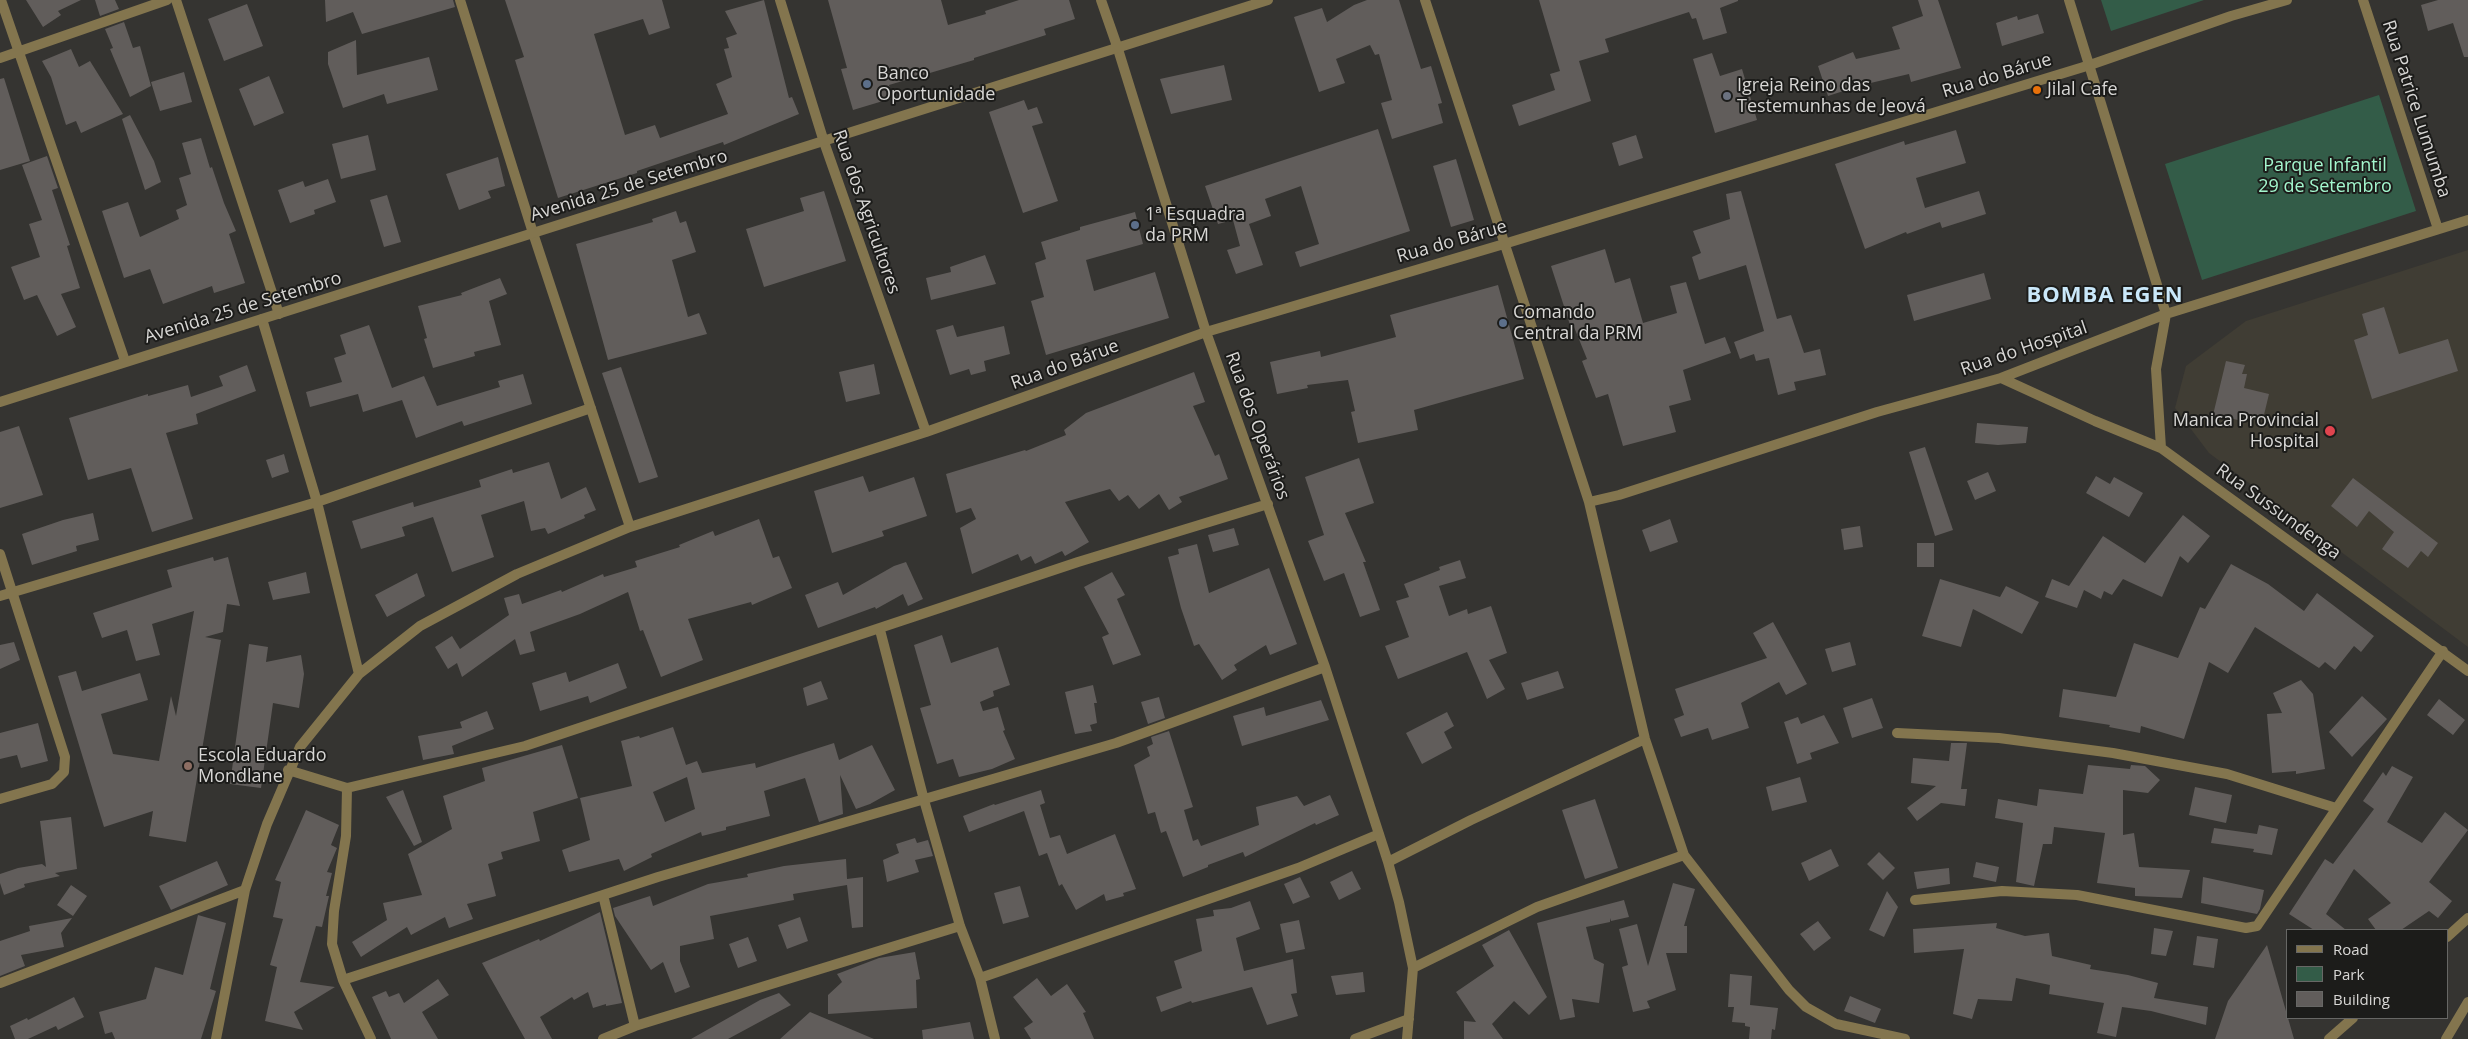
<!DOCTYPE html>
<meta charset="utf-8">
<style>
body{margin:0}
#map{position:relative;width:2468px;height:1039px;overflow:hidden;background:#353431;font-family:"Open Sans",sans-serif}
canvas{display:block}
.legend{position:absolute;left:2286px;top:929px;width:162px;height:90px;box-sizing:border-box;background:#1c1c1a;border:1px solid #676765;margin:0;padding:6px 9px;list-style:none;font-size:15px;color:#d8d7d5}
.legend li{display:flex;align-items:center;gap:10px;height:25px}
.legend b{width:25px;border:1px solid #676765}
</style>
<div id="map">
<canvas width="2468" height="1039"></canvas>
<ul class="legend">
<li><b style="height:6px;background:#83754e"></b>Road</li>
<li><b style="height:14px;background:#335c48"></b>Park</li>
<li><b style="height:14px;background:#615d5b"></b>Building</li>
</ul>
</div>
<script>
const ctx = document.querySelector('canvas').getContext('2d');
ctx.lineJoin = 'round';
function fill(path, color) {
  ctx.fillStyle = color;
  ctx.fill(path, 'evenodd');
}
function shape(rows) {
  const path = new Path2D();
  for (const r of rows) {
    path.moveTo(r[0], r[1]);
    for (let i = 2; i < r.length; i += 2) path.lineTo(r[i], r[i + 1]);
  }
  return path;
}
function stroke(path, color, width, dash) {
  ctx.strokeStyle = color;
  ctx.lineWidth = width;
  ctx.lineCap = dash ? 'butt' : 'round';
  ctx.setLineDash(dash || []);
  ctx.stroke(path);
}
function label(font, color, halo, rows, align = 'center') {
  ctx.font = font + ' "Open Sans",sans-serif';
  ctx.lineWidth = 4;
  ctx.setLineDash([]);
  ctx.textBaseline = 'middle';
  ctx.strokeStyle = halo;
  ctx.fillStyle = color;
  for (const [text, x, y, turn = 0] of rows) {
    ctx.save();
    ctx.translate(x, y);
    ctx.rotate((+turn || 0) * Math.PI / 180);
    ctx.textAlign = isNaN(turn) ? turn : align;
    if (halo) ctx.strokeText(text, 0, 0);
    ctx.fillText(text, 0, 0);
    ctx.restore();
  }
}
fill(shape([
 [2468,250,2468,647,2209,453,2175,408,2186,366,2246,321]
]), '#403d34');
fill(shape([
 [2101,0,2204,0,2111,31],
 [2379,95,2416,211,2202,280,2165,164]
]), '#335c48');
fill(shape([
 [26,0,81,0,58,11,61,15,43,27],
 [95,0,115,0,119,9,100,16],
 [325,0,453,0,455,7,362,34,353,12,326,22],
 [505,0,662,0,670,28,649,35,643,19,594,34,625,135,655,125,660,138,728,114,716,84,732,77,724,49,729,48,726,38,737,34,725,11,764,0,789,98,792,97,799,114,724,145,723,142,637,171,637,173,558,198,515,60,524,57],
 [828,0,941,0,948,25,986,14,985,11,1019,0,1069,0,1075,19,1044,29,1046,35,974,58,974,60,889,85,893,98,853,110,841,69,847,68],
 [1367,0,1399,0,1421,69,1431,66,1442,103,1438,104,1443,123,1392,139,1381,103,1392,100,1379,54,1375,55,1370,45,1336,59,1345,83,1319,92,1294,17,1322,8,1327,22,1354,5],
 [1539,0,1738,0,1738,1,1720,8,1727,33,1703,40,1696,18,1692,19,1689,12,1605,39,1609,52,1579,61,1591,101,1519,126,1512,105,1555,90,1550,74,1560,71],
 [1918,0,1938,0,1961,68,1911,82,1909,74,1862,85,1828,96,1818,66,1853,52,1856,59,1900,49,1892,27,1923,16],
 [2438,0,2468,0,2468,57,2464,57,2453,23,2428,31,2421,5],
 [247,4,263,46,224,61,208,19],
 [2038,14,2044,33,2002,46,1996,23,2017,16,2018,20],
 [124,22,133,48,140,46,151,86,130,97,110,49,113,48,105,29],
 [356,40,357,75,429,57,438,90,387,104,384,94,343,108,328,64,328,52],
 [71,49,79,67,90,61,123,114,81,133,76,121,66,125,51,77,42,61],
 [1712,53,1720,76,1742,69,1757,120,1715,133,1693,59],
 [1224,65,1232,100,1171,114,1160,79],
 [184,72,192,102,160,111,151,82],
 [269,76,284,113,254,126,239,89],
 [4,78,30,161,0,170,0,79],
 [1024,100,1028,110,1037,107,1043,123,1032,126,1058,201,1023,213,989,112],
 [130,115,154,161,161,182,145,190,122,119],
 [1378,129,1410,231,1300,267,1295,252,1319,244,1301,186,1265,199,1271,216,1249,224,1263,265,1236,274,1227,250,1240,246,1233,220,1218,224,1205,186],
 [1956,130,1966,163,1916,178,1925,208,1979,191,1986,214,1942,228,1940,222,1907,234,1906,232,1865,249,1835,164,1904,141,1905,145],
 [368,135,376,170,341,179,332,144],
 [1636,135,1643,158,1619,166,1612,143],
 [201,138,210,168,212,167,224,203,236,231,229,234,245,283,214,293,212,286,163,304,150,269,124,278,102,211,128,202,140,237,179,219,176,210,187,205,179,178,191,174,182,143],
 [47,156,58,188,52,190,70,245,67,246,80,288,61,294,76,327,57,336,37,295,24,300,11,267,40,257,29,224,42,220,22,165],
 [498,157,505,186,488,191,491,198,459,210,446,174],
 [1456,159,1474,220,1451,227,1433,166],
 [328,179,336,202,314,210,315,214,290,223,278,190,303,181,305,187],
 [824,191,846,261,764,287,746,229,804,211,800,198],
 [1741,191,1777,319,1791,315,1804,353,1820,349,1826,375,1794,382,1796,390,1778,395,1769,358,1756,361,1754,354,1740,359,1734,342,1764,331,1746,265,1699,280,1692,257,1701,253,1693,231,1730,219,1726,194],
 [387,195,401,242,384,247,370,200],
 [676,211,680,223,686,221,696,252,672,260,688,317,699,313,707,334,608,360,576,244,653,222,652,219],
 [1135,212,1143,244,1086,260,1094,291,1155,272,1169,318,1046,355,1031,301,1044,297,1035,263,1046,259,1041,242,1080,230,1080,227],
 [1605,249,1615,283,1630,278,1643,323,1677,313,1670,286,1686,282,1705,344,1725,337,1731,353,1683,370,1691,400,1669,406,1676,432,1623,446,1608,394,1596,398,1582,361,1587,359,1574,327,1571,328,1551,266],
 [985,255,996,284,931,300,926,278,951,272,950,267],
 [1984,273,1991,299,1914,321,1907,295],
 [500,278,507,294,489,301,501,345,474,352,475,356,433,368,424,339,427,338,418,306,462,295,461,293],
 [1498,285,1524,379,1414,410,1418,430,1358,443,1351,412,1355,411,1348,380,1307,385,1308,388,1277,394,1270,362,1320,351,1321,357,1396,337,1390,315],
 [2384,307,2399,354,2448,339,2458,371,2372,399,2354,340,2368,335,2362,314],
 [369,325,392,388,424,376,437,406,500,387,498,381,523,374,532,404,464,426,462,421,416,438,402,400,363,412,358,394,310,407,306,392,342,382,334,358,346,354,340,335],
 [953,325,957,337,1004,326,1010,354,984,361,986,371,971,375,969,369,950,375,936,330],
 [2226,361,2245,365,2242,374,2247,374,2244,388,2269,394,2263,419,2240,414,2238,420,2213,415],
 [874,364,880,394,846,402,839,372],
 [247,365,256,391,196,414,198,424,166,433,193,519,152,532,131,468,88,480,69,418,148,394,148,396,188,385,191,397,223,386,219,376],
 [621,367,658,477,639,483,602,373],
 [1194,372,1205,402,1193,406,1215,456,1219,454,1228,479,1179,497,1182,502,1169,510,1159,494,1139,509,1128,495,1119,501,1110,489,1065,502,1089,542,1065,556,1062,551,1035,564,1031,556,1021,561,1018,554,972,574,960,528,976,519,971,508,956,513,946,474,1025,450,1026,451,1066,435,1064,430,1086,413],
 [1977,423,2028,427,2026,443,1998,445,1975,443],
 [19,426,43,495,0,508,0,432],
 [1925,447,1953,530,1935,536,1909,452],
 [284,454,289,472,272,478,266,460],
 [1359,458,1374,503,1345,513,1366,562,1363,562,1380,610,1360,617,1344,573,1324,581,1308,541,1324,535,1305,477],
 [549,462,561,499,586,487,596,510,584,515,585,518,548,534,545,528,531,531,524,501,481,515,494,557,452,572,433,517,402,527,405,536,361,549,352,521,413,502,414,507,481,487,479,480,512,469,513,473],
 [1988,472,1996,491,1975,500,1967,481],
 [863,476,869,492,914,477,927,516,882,531,884,536,832,553,814,491],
 [2096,476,2110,484,2114,477,2143,493,2129,517,2086,493],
 [2353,478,2438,543,2428,557,2421,551,2408,568,2382,549,2394,532,2369,511,2357,527,2331,506],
 [93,513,99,540,76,546,77,551,32,565,22,534,63,520],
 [2183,515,2210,536,2188,563,2180,556,2162,597,2123,579,2112,595,2104,591,2101,599,2084,590,2077,608,2045,597,2052,579,2069,586,2103,536,2145,563],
 [759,519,773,558,779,556,792,588,752,605,751,602,688,619,703,660,661,677,643,630,640,631,628,592,580,614,530,632,535,651,520,655,515,639,462,677,457,663,448,669,435,647,452,636,460,649,509,615,504,598,519,594,522,604,561,590,562,592,603,574,604,577,637,567,635,561,680,547,679,545,713,531,715,536],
 [1670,519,1678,542,1650,552,1642,530],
 [1860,526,1863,547,1844,550,1841,529],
 [1234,528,1239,545,1213,552,1208,535],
 [1917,543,1934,543,1934,567,1917,567],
 [1197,544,1209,593,1269,568,1297,644,1270,655,1266,645,1234,665,1237,670,1222,680,1199,644,1194,646,1181,608,1168,557,1179,554,1178,549],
 [213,557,214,561,228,557,240,606,227,604,223,632,205,637,221,640,186,842,149,836,153,811,104,827,58,676,76,671,82,691,140,673,148,700,101,714,113,754,159,761,171,696,176,716,194,611,152,624,160,655,136,661,127,630,102,638,93,613,172,587,167,570],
 [1460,560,1466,578,1439,586,1449,616,1467,609,1468,614,1491,606,1507,653,1489,660,1505,689,1487,699,1467,652,1398,679,1385,646,1409,637,1396,601,1409,597,1404,584,1440,570,1439,567],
 [906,562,923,599,908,606,903,594,876,609,875,607,818,628,805,595,838,582,843,595,894,566],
 [2231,564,2268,584,2304,611,2317,593,2374,636,2361,652,2354,646,2335,670,2325,662,2319,668,2255,627,2228,673,2209,662,2184,739,2141,726,2140,733,2109,727,2110,725,2059,717,2063,689,2116,697,2134,643,2178,658,2200,607,2205,609],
 [306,572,310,593,273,600,268,582],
 [1112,572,1125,595,1117,599,1141,655,1113,665,1102,637,1109,634,1084,587],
 [417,573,425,596,387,617,375,595],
 [1940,579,2000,597,2006,586,2039,602,2022,634,1973,609,1961,647,1922,636],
 [1773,622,1807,684,1786,695,1779,682,1741,703,1749,728,1712,740,1708,728,1681,737,1674,719,1684,715,1675,689,1767,658,1753,633],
 [942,635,951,663,998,647,1010,685,993,691,994,696,980,702,983,711,998,707,1005,730,1003,731,1015,759,992,769,959,777,953,759,937,764,920,708,931,705,914,645],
 [14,642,20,660,0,669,0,645],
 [1850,642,1856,665,1832,672,1825,649],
 [249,644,268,647,266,662,301,655,304,674,299,708,273,703,261,788,230,784],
 [618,663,627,688,590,703,588,696,540,711,532,683,566,672,569,682],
 [1558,671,1564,688,1527,700,1521,683],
 [2301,680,2313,694,2325,769,2296,774,2296,771,2272,773,2267,714,2282,713,2273,693],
 [821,681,828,699,807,706,803,688],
 [1093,685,1097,703,1094,703,1097,723,1090,725,1092,731,1075,734,1065,692],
 [2362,696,2387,719,2352,757,2329,732],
 [1159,697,1165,718,1148,724,1141,702],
 [1872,698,1883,728,1852,738,1843,708],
 [2439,699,2465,720,2453,735,2427,715],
 [1321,700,1329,720,1242,746,1233,716,1264,707,1266,716],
 [487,711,494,729,452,746,454,754,423,760,418,736,462,728,460,722],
 [1447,712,1454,726,1444,732,1452,748,1422,764,1406,733],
 [1824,715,1839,743,1810,753,1812,759,1797,764,1784,722,1798,717,1801,724],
 [38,723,48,761,21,768,17,755,0,759,0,733],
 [673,727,686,765,697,761,702,773,755,763,756,768,834,743,839,760,872,745,895,790,870,804,856,809,840,775,843,814,819,822,805,778,764,791,770,816,726,827,726,830,702,836,701,832,651,854,652,857,624,871,619,859,569,872,562,850,590,840,580,798,632,786,621,741,639,736,640,738],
 [687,777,695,809,665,822,653,792],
 [1169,731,1193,807,1184,810,1193,841,1198,839,1201,846,1259,825,1256,807,1297,796,1304,806,1330,795,1339,815,1316,825,1315,823,1245,857,1243,852,1208,865,1208,867,1183,877,1166,831,1161,833,1155,812,1148,814,1134,765,1150,756,1147,747,1153,744,1151,737],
 [1951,743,1967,743,1961,789,1967,789,1965,806,1941,803,1917,821,1907,808,1936,786,1911,783,1913,758,1949,761],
 [562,745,578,798,533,812,540,841,501,852,503,859,488,864,496,896,467,904,473,919,449,928,445,917,411,935,407,927,361,957,352,942,387,920,383,903,422,895,408,854,452,829,443,796,485,781,482,768],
 [2088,765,2130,769,2131,765,2145,766,2160,780,2148,793,2123,790,2123,835,2134,833,2139,867,2190,870,2182,898,2135,896,2135,888,2097,883,2105,833,2054,827,2052,844,2043,844,2034,886,2016,882,2023,823,1995,818,1998,799,2037,806,2039,789,2083,794],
 [2392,766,2413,777,2387,822,2422,843,2445,812,2468,830,2429,882,2452,901,2438,918,2429,911,2401,930,2376,930,2368,919,2391,903,2354,869,2326,914,2346,930,2314,930,2289,914,2325,859,2333,864,2374,809,2363,801,2383,772,2386,776],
 [1800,777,1807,802,1772,811,1766,787],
 [2195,787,2232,795,2226,823,2189,815],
 [403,790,422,842,414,846,386,797],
 [1041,790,1045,803,1040,805,1050,838,1060,835,1067,854,1115,834,1136,889,1123,893,1124,896,1106,901,1104,894,1076,910,1062,884,1059,886,1047,853,1039,856,1024,811,969,832,963,816,994,804,995,805],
 [1595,799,1618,868,1585,879,1562,810],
 [306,810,339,825,331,845,337,848,327,872,332,873,326,896,329,896,322,927,316,926,300,982,335,987,294,1012,303,1030,265,1021,277,967,270,965,283,919,273,917,281,882,275,880],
 [71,817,77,869,55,873,60,876,24,884,25,887,4,895,0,883,0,874,18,868,42,864,46,867,40,821],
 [2259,825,2278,829,2272,855,2253,852,2254,849,2211,843,2214,828,2257,834],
 [915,838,917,843,928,840,933,856,915,860,919,872,887,882,883,860,899,853,896,844],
 [1831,849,1839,866,1809,881,1801,863],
 [1879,852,1895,868,1883,880,1867,864],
 [846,859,847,879,863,877,863,927,852,928,847,885,793,894,794,900,710,916,714,939,680,946,680,961,690,987,675,993,663,962,651,970,615,916,613,908,650,896,653,906,708,884,748,877,747,874,784,866],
 [217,861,228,885,171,910,159,886],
 [1976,862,1999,867,1996,882,1973,877],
 [1949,868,1950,884,1917,889,1914,872],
 [1352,871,1361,889,1339,900,1330,882],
 [1300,877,1310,897,1293,904,1284,884],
 [2203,877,2264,890,2260,909,2257,914,2201,903],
 [1673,883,1695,889,1684,926,1687,926,1687,953,1666,953,1676,990,1647,1001,1650,1008,1633,1012,1622,967,1628,965,1619,929,1637,924,1648,966],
 [71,885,87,896,73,916,57,905],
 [1020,886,1029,917,1003,924,994,893],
 [1887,891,1898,907,1884,937,1869,930],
 [1624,900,1629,917,1611,921,1610,918,1610,922,1586,927,1594,959,1604,964,1599,1003,1572,999,1575,1017,1560,1020,1537,923],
 [1250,901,1260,929,1236,938,1244,971,1293,959,1297,993,1291,994,1298,1016,1267,1025,1252,987,1192,1003,1191,1001,1161,1012,1156,997,1182,988,1174,961,1202,951,1196,919,1214,916,1213,910,1231,908],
 [600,912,622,1003,606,1006,606,1004,593,1008,588,992,574,1000,572,997,540,1017,552,1039,525,1039,482,963,539,939,540,941],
 [198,915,226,923,210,989,216,991,201,1039,115,1039,112,1032,105,1034,99,1012,146,999,155,967,183,975],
 [800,917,808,941,787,949,778,925],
 [72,918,61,933,64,947,21,955,25,966,0,976,0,941,30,931,29,926],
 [1299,920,1305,949,1286,953,1280,924],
 [1818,921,1831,938,1814,951,1800,934],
 [1997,923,1996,928,2025,936,2049,933,2052,956,2091,965,2090,969,2128,975,2158,983,2154,998,2208,1007,2206,1025,2151,1011,2122,1007,2116,1037,2097,1033,2104,1003,2049,994,2050,985,2016,978,2012,1001,1978,999,1972,1019,1953,1014,1964,949,1914,953,1913,929],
 [2154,928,2173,931,2166,956,2151,954],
 [1509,930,1547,997,1529,1015,1514,1001,1492,1024,1503,1039,1464,1039,1464,1021,1476,1022,1456,992,1494,966,1482,945],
 [2197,936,2218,939,2214,968,2193,965],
 [748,937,757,961,738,968,729,944],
 [2267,945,2294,1039,2215,1039,2228,1001],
 [915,952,920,979,916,980,917,1008,828,1014,828,995,842,982,837,974,879,958],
 [1363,972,1365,992,1336,995,1331,976],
 [1730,974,1752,976,1750,1005,1778,1008,1775,1030,1772,1029,1771,1039,1749,1039,1750,1027,1745,1026,1745,1023,1732,1022,1734,1007,1728,1007],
 [1037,978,1051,996,1067,984,1086,1012,1083,1013,1094,1039,1031,1039,1024,1028,1033,1022,1013,997],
 [438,979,449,995,422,1012,438,1039,391,1039,372,997,386,991,389,997,399,993,404,1003],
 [779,993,791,1005,728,1039,691,1039,760,1000],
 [1850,996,1881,1009,1875,1023,1844,1011],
 [74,997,84,1017,58,1030,56,1026,28,1039,15,1039,10,1026,27,1018,28,1020],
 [810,1012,874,1039,780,1039],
 [970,1022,974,1039,923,1039,922,1030]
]), '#615d5b');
stroke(shape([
 [1,0,125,361],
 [176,0,279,314],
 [460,0,533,233,630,527],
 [780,0,824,142,926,432],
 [1425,0,1589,502,1645,739,1684,855,1789,990,1806,1007,1836,1024,1905,1039],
 [2069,0,2166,314,2156,369,2161,448],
 [2363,0,2438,229],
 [1117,46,1206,332,1325,667,1388,862,1399,902,1413,968,1407,1039],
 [0,58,167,0],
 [262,319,317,502,359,674],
 [2001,378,2095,421,2161,448,2468,671],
 [1589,502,1619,495,1877,412,2001,378,2166,314,2468,220],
 [0,554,65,757,64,772,52,784,0,799],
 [0,596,317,502,591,408],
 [880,630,924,800,960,926,980,978,995,1039],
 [1897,733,1999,738,2113,753,2227,774,2336,808],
 [288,770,347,788,525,746,1078,562,1268,504],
 [347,788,346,836,334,911,332,944,343,980,371,1039],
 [1388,862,1471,820,1645,739],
 [603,895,635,1026],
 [1915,900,2002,891,2077,895,2246,928,2257,926,2443,651],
 [2447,937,2468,918],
 [1413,968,1537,907,1684,855],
 [980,978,1298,868,1379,834],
 [343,980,658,877,1116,743,1325,667],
 [0,983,245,890],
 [216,1039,245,890,267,824,300,747,359,674,420,626,517,574,630,527,926,432,1206,332,1504,244,2090,65,2231,16,2287,0],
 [603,1039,635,1026,960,926],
 [1355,1039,1409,1019],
 [2329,1039,2353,1018],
 [2446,1039,2468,1002]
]), '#83754e', 10);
stroke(shape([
 [1101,0,1117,46],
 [0,402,1268,0]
]), '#83754e', 10);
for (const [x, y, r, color] of [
 [867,84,5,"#5c6f8a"],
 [2037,90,5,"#e8710a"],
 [1727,96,5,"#6b7280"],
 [1135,225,5,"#5c6f8a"],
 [1503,323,5,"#5c6f8a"],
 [2330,431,6,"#e0444e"],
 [188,766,5,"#8d6e63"]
]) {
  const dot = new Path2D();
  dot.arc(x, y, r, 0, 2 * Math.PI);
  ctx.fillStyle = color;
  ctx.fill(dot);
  stroke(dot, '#1c1c1a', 2);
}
label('18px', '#d8d7d5', '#1c1c1a', [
 ["Banco",877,74],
 ["Oportunidade",877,95],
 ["Igreja Reino das",1737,86],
 ["Testemunhas de Jeová",1737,107],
 ["Jilal Cafe",2047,90],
 ["1ª Esquadra",1145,215],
 ["da PRM",1145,236],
 ["Comando",1513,313],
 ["Central da PRM",1513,334],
 ["Manica Provincial",2319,421,"right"],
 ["Hospital",2319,442,"right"],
 ["Escola Eduardo",198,756],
 ["Mondlane",198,777]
], 'left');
label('18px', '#d8d7d5', '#1c1c1a', [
 ["Rua do Bárue",1997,76,-17],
 ["Rua Patrice Lumumba",2416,109,72],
 ["Avenida 25 de Setembro",629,186,-17],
 ["Rua dos Agricultores",866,212,71],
 ["Rua do Bárue",1452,242,-16],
 ["Avenida 25 de Setembro",243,308,-17],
 ["Rua do Hospital",2024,349,-19],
 ["Rua do Bárue",1065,365,-20],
 ["Rua dos Operários",1257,426,70],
 ["Rua Sussundenga",2278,512,36]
]);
label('18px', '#a4f7ce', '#1c1c1a', [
 ["Parque Infantil",2325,166],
 ["29 de Setembro",2325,187]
]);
ctx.letterSpacing = '1px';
label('bold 22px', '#cae8fa', '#1c1c1a', [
 ["BOMBA EGEN",2105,296]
]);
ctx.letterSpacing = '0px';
</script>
